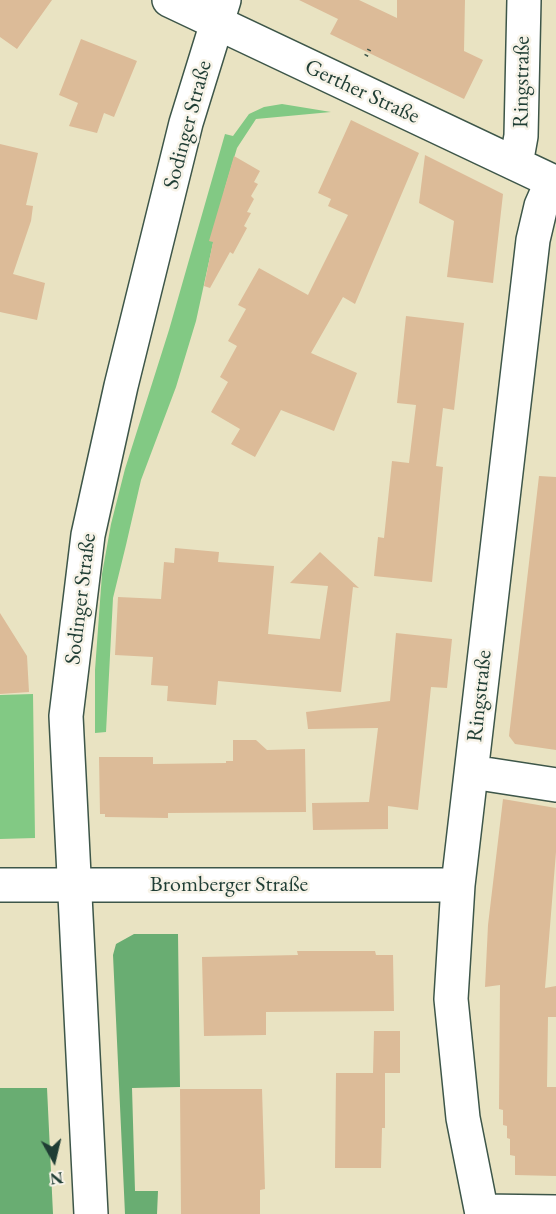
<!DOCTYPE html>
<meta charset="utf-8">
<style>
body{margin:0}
#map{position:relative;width:556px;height:1214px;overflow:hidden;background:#e9e3c2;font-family:"EB Garamond",serif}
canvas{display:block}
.north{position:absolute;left:24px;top:1130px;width:60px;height:60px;-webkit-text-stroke:4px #f7f3e8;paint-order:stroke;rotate:172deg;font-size:16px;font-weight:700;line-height:24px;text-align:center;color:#1f3d34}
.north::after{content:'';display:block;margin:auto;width:21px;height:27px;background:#1f3d34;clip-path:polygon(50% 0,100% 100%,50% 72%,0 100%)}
</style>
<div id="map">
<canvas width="556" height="1214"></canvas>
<div class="north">N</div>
</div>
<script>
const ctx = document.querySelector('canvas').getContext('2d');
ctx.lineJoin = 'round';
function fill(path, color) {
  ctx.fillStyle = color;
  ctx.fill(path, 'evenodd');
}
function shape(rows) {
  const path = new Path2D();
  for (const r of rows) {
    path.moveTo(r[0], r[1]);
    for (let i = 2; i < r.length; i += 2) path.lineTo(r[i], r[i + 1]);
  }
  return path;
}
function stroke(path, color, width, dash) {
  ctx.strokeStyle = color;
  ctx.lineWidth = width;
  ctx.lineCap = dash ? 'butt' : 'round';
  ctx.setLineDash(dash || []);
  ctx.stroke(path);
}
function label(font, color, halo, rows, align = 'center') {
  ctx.font = font + ' "EB Garamond",serif';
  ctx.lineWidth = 5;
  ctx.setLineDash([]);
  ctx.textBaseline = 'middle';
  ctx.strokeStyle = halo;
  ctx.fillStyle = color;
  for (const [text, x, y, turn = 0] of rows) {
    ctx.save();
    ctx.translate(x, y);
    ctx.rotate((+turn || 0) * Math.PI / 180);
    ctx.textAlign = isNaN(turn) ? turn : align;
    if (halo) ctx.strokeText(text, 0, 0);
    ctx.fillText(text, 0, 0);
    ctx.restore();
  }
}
fill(shape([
 [282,104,331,112,256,119,237,148,225,188,196,321,176,387,141,480,126,545,113,598,106,732,95,733,95,670,102,574,111,524,125,469,169,330,225,134,233,136,249,114,264,107],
 [33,694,35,838,0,839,0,695]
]), '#82c984');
fill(shape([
 [134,934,178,934,180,1087,132,1088,135,1191,158,1191,157,1214,125,1214,113,955,116,944],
 [0,1088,47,1088,53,1214,0,1214]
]), '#69ad72');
fill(shape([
 [0,0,52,0,17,49,0,37],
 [299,0,359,0,397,18,397,0,465,0,464,51,483,60,464,99,330,34,338,19],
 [81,39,137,61,114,117,104,113,97,133,69,126,78,103,59,95],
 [351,120,419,153,355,304,343,297,311,353,357,373,334,431,281,410,255,457,231,444,240,429,211,412,228,382,220,377,237,346,228,341,246,309,238,305,259,268,308,295,348,215,328,206,331,199,318,193],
 [0,144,38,153,26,205,33,206,31,221,13,274,45,283,37,320,0,312],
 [425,155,503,194,493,283,447,277,454,221,419,203],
 [234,156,260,171,254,182,258,184,251,196,254,199,247,212,251,213,244,226,247,228,233,254,230,252,210,288,204,286,213,242,209,241],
 [406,316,464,323,454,410,443,408,436,466,443,467,432,582,374,576,378,537,384,538,392,461,409,463,416,405,397,403],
 [539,476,556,477,556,750,515,744,509,736],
 [175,548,219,552,218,562,274,566,268,634,320,639,328,586,290,583,320,552,359,588,353,587,341,692,218,681,216,705,167,701,168,686,151,685,153,657,115,655,118,597,161,599,164,562,174,563],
 [0,613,27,656,29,692,0,694],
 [396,633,452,639,447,688,431,687,418,810,388,806,388,829,313,830,312,803,369,802,378,728,308,729,306,712,390,701],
 [233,740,256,740,267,750,305,749,306,812,168,813,168,818,105,817,105,814,100,814,99,757,153,757,153,764,226,763,226,761,233,761],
 [503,799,556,808,556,852,545,988,556,986,556,1017,548,1017,547,1087,556,1087,556,1176,515,1175,515,1156,510,1155,510,1139,507,1138,507,1126,503,1125,503,1110,499,1109,500,985,485,987,488,925],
 [297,951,375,951,376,955,393,955,394,1011,266,1012,266,1035,204,1036,202,957,298,955],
 [374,1031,400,1031,400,1073,373,1073],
 [336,1073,385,1073,385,1128,382,1128,381,1168,335,1168],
 [180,1089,262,1089,265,1189,260,1190,260,1214,181,1214]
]), '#dcbb98');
const minor = shape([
 [169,0,556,183],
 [516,164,521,136,524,0],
 [472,772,556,785],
 [0,885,458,885],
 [482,1211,556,1212],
 [482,1214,463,1118,451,999,458,885,533,240,541,206,552,181]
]);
const major = shape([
 [91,1214,66,716,88,535,121,386,186,123,224,0]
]);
stroke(minor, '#3d5649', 36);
stroke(major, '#3d5649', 36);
stroke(shape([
 [366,56,371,46]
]), '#3d5649', 4, [1.5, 4.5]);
stroke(minor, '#fff', 33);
stroke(major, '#fff', 33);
label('22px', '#1f3d34', '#f7f3e8', [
 ["Ringstraße",522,82,-89],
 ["Gerther Straße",362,92,25],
 ["Sodinger Straße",188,125,-75],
 ["Sodinger Straße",81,599,-83],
 ["Ringstraße",480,696,-84],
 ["Bromberger Straße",229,885]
]);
</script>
